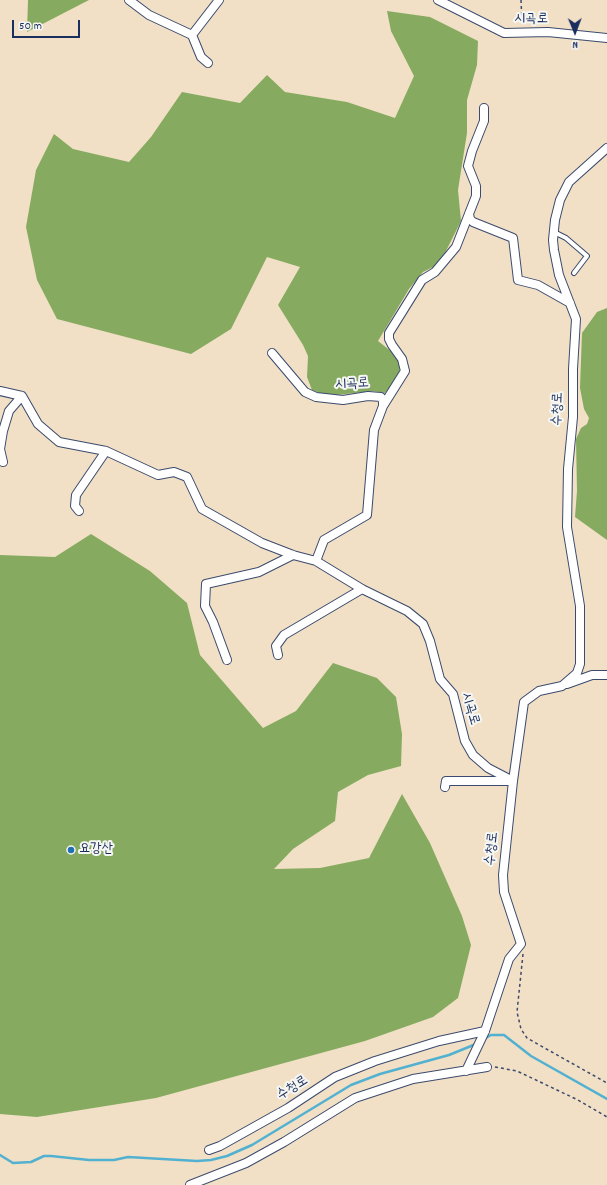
<!DOCTYPE html>
<meta charset="utf-8">
<style>
body{margin:0}
#map{position:relative;width:607px;height:1185px;overflow:hidden;background:#f1e0c5;font-family:Dekko,sans-serif}
canvas{display:block}
.north{position:absolute;left:555px;top:12px;width:40px;height:40px;-webkit-text-stroke:3px #f6f6f2;paint-order:stroke;rotate:179deg;font-size:11px;font-weight:700;line-height:16px;text-align:center;color:#1b2f5e}
.north::after{content:'';display:block;margin:auto;width:14px;height:18px;background:#1b2f5e;clip-path:polygon(50% 0,100% 100%,50% 72%,0 100%)}
.scale{position:absolute;left:12px;top:20px;width:68px;height:18px;box-sizing:border-box;border:2px solid #1b2f5e;border-top:0;padding-left:5px;font-size:12px;line-height:14px;white-space:nowrap;color:#1b2f5e;-webkit-text-stroke:3px #f6f6f2;paint-order:stroke}
</style>
<div id="map">
<canvas width="607" height="1185"></canvas>
<div class="north">N</div>
<div class="scale">50 m</div>
</div>
<script>
const ctx = document.querySelector('canvas').getContext('2d');
ctx.lineJoin = 'round';
function fill(path, color) {
  ctx.fillStyle = color;
  ctx.fill(path, 'evenodd');
}
function shape(rows) {
  const path = new Path2D();
  for (const r of rows) {
    path.moveTo(r[0], r[1]);
    for (let i = 2; i < r.length; i += 2) path.lineTo(r[i], r[i + 1]);
  }
  return path;
}
function stroke(path, color, width, dash) {
  ctx.strokeStyle = color;
  ctx.lineWidth = width;
  ctx.lineCap = dash ? 'butt' : 'round';
  ctx.setLineDash(dash || []);
  ctx.stroke(path);
}
function label(font, color, halo, rows, align = 'center') {
  ctx.font = font + ' Dekko,"Poor Story",sans-serif';
  ctx.lineWidth = 4;
  ctx.setLineDash([]);
  ctx.textBaseline = 'middle';
  ctx.strokeStyle = halo;
  ctx.fillStyle = color;
  for (const [text, x, y, turn = 0] of rows) {
    ctx.save();
    ctx.translate(x, y);
    ctx.rotate((+turn || 0) * Math.PI / 180);
    ctx.textAlign = isNaN(turn) ? turn : align;
    if (halo) ctx.strokeText(text, 0, 0);
    ctx.fillText(text, 0, 0);
    ctx.restore();
  }
}
fill(shape([
 [28,0,89,0,27,32],
 [387,11,430,17,478,41,477,65,467,100,467,133,458,190,461,221,445,253,437,265,423,272,409,289,378,341,392,352,399,361,400,374,385,393,373,391,327,396,312,390,307,377,308,356,303,345,278,305,300,267,267,257,231,329,191,354,57,319,37,280,26,227,36,170,54,134,73,149,129,162,151,137,182,92,240,103,267,75,285,92,347,102,395,118,414,76,391,31],
 [607,308,607,540,575,517,577,491,576,439,581,428,587,424,589,418,584,409,580,388,582,333,597,312],
 [91,534,150,571,187,603,200,655,263,728,296,711,333,663,377,678,396,697,402,734,401,766,368,775,338,792,335,821,293,849,274,869,320,868,369,858,402,794,430,843,462,916,471,945,458,998,433,1017,365,1041,156,1098,37,1117,0,1114,0,555,55,557]
]), '#86ab60');
stroke(shape([
 [484,1039,491,1035,504,1035,531,1056,607,1099],
 [0,1155,13,1163,31,1162,44,1156,51,1156,89,1160,114,1160,128,1157,197,1161,211,1160,227,1156,252,1145,351,1085,380,1074,449,1055,476,1044]
]), '#52b1d1', 2.5);
const lane = shape([
 [554,232,566,238,587,256,574,273]
]);
const street = shape([
 [129,0,149,15,192,35,219,0],
 [438,0,504,33,548,32,607,38],
 [192,35,201,57,208,63],
 [469,214,470,219,473,222,513,238,518,280,538,285,570,303],
 [272,353,305,392,316,397,343,400,368,396,381,397,383,401,383,406,374,430,367,515,324,540,316,561],
 [0,391,22,396,38,424,59,442,106,451,158,475,174,472,187,477,202,509,262,543,293,555,316,561,362,589,407,611,423,624,430,641,440,679,453,694,465,741,473,755,488,768,513,781],
 [383,406,405,371,402,359,392,345,389,339,389,333,422,280,435,272,456,247,476,196,476,186,468,166,472,151,484,121,484,108],
 [3,462,0,449,3,431,9,411,22,396],
 [79,511,75,506,76,495,106,451],
 [278,655,276,646,284,635,362,589],
 [227,660,213,622,205,606,206,584,259,572,293,555],
 [567,684,592,675,607,675],
 [445,787,446,781,510,781],
 [466,1071,485,1031,509,959,521,944,504,892,503,875,513,781,524,702,539,691,562,686,577,673,580,664,580,606,567,527,568,469,573,417,573,369,576,319,559,275,554,250,553,240,555,220,560,200,569,182,607,148],
 [209,1150,220,1146,288,1108,335,1077,375,1061,439,1041,485,1031],
 [190,1185,246,1163,284,1142,355,1098,413,1079,487,1067]
]);
stroke(lane, '#3b4a6d', 6);
stroke(street, '#3b4a6d', 10);
stroke(shape([
 [521,0,522,23],
 [523,954,517,1012,521,1029,527,1038,534,1042,607,1083],
 [495,1067,517,1071,578,1100,607,1117]
]), '#3b4a6d', 1.5, [3, 3]);
stroke(lane, '#fff', 4);
stroke(street, '#fff', 8);
for (const [x, y, r, color] of [
 [71,850,4,"#1f6fb2"]
]) {
  const dot = new Path2D();
  dot.arc(x, y, r, 0, 2 * Math.PI);
  ctx.fillStyle = color;
  ctx.fill(dot);
  stroke(dot, '#f6f6f2', 1.5);
}
label('14px', '#1b2f5e', '#f6f6f2', [
 ["시곡로",531,20],
 ["시곡로",352,385,-3],
 ["수청로",559,409,-88],
 ["시곡로",469,709,73],
 ["수청로",493,849,-84],
 ["수청로",293,1089,-32]
]);
label('14px', '#1b2f5e', '#f6f6f2', [
 ["요강산",79,850]
], 'left');
</script>
